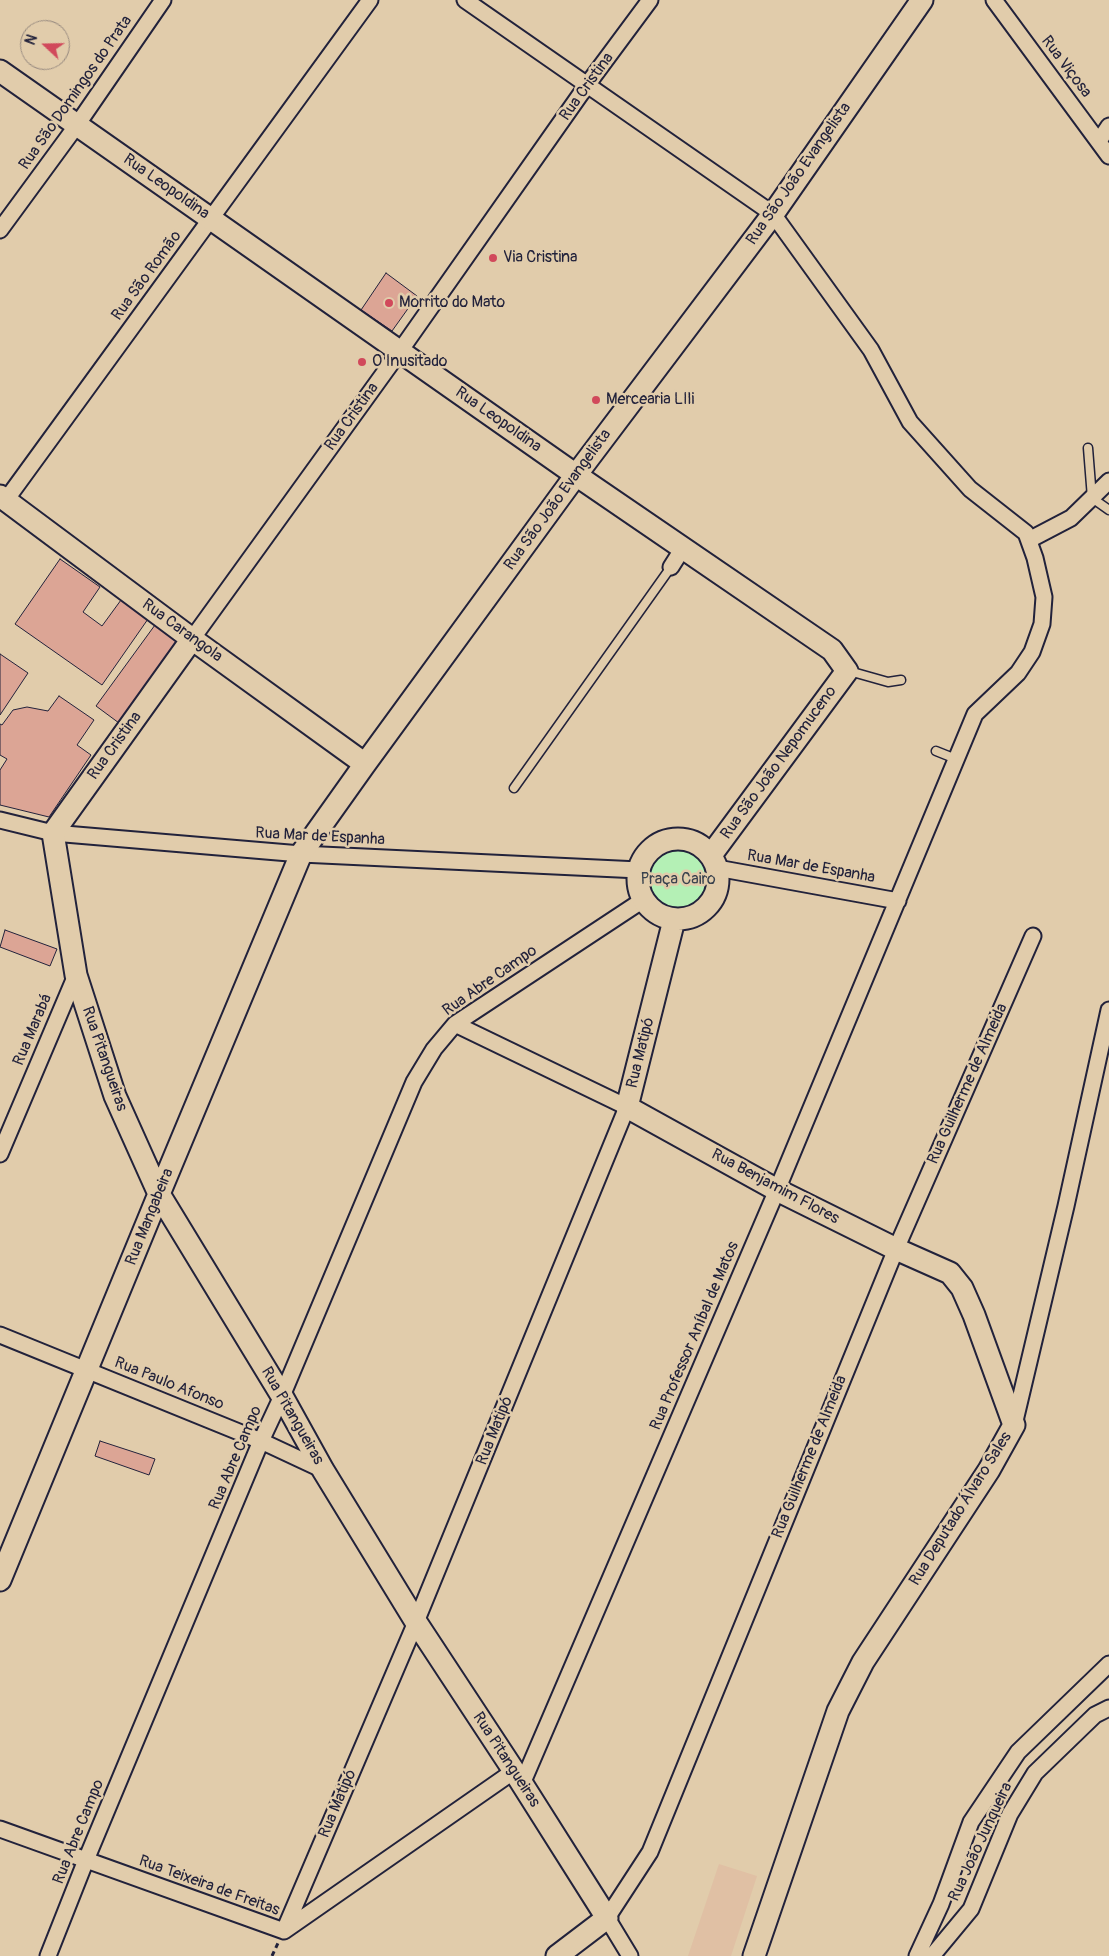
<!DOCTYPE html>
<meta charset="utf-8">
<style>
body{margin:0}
#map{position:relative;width:1109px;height:1956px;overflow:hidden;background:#e1ccab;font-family:Pangolin,sans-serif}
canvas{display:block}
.north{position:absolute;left:20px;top:20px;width:50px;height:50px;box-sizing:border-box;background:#e1ccab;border:1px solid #95887e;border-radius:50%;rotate:291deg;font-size:14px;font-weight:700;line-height:20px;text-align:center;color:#22223b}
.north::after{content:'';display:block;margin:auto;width:18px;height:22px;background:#d1495b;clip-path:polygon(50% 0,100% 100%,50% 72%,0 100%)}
</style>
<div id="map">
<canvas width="1109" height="1956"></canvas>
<div class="north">N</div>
</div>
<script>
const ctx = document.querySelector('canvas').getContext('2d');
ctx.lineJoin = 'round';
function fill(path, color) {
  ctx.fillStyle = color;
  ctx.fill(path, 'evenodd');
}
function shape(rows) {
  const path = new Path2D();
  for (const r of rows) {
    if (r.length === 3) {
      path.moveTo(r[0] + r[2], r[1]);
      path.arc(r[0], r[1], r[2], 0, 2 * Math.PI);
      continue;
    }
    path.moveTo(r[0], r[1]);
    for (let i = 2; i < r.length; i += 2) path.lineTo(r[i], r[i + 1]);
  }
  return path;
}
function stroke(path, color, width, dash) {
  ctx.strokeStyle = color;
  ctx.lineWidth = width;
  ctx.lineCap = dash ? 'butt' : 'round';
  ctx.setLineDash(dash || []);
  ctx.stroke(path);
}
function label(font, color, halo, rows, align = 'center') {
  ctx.font = font + ' Pangolin,sans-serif';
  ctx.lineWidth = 5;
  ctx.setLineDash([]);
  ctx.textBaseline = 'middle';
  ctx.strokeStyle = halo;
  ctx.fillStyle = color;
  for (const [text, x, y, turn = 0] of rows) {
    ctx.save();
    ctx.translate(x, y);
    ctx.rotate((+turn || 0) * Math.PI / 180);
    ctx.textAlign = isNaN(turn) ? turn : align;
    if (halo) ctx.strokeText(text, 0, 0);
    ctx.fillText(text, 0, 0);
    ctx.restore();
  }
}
fill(shape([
 [719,1864,757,1876,731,1956,688,1956]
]), '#e0c0a4');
fill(shape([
 [678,879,36]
]), '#b4f0b5');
const building = shape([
 [386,273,417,296,392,331,361,310,386,273],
 [60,559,100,587,83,612,102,626,121,600,148,619,102,685,15,624,60,559],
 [155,625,178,642,119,723,96,706,155,625],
 [0,654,28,673,0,715,0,654],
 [59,696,94,720,77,745,91,755,49,817,0,805,0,770,7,759,0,755,0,724,2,725,13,710,27,707,48,711,59,696],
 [5,930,57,949,50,966,0,947,5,930],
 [100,1441,155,1459,149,1475,95,1456,100,1441]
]);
fill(building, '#dca595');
stroke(building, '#22223b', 1);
const lane = shape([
 [1088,448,1092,498,1109,510],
 [849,671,888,682,901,680],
 [936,751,956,759],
 [514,788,671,567]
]);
const street = shape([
 [465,0,773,214,871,350,910,422,970,489,1026,533,1035,558,1044,597,1042,624,1032,652,1018,673,975,714,777,1190,522,1784],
 [994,0,1109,156],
 [1099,141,1109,126],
 [0,230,77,125,163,0],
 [6,500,370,0],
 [1029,540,1071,518,1109,481],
 [671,567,683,548],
 [192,639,400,351,587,85,650,0],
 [0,820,53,833,301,854,639,870],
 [717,868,898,901],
 [0,1154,76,975],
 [0,1335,261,1441,323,1470],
 [1014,1425,1066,1206,1109,1010],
 [0,1829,284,1931],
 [284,1931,416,1622,627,1107,455,1024],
 [284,1931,514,1771],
 [48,1956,86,1860,261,1441,282,1396,414,1082,434,1049,455,1024,643,900],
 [630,1956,607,1918,650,1852,896,1249,1033,936],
 [917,1956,941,1904,971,1822,1018,1752,1109,1664],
 [932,1956,971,1909,1010,1814,1035,1773,1095,1715,1109,1708]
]);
const secondary = shape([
 [0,71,576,475,832,650,847,671,711,855],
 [0,496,192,639,365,764],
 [192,639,53,833,76,975,115,1096,159,1194,282,1396,323,1470,416,1622,514,1771,607,1918,557,1956],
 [678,879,40],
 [674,920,627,1107,777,1190,896,1249,950,1273,962,1288,974,1315,1014,1425,989,1470,863,1662,838,1711,754,1956],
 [0,1580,159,1194,301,854,365,764,576,475,773,214,922,0]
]);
stroke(lane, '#22223b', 11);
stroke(street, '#22223b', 19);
stroke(secondary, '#22223b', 25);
stroke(shape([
 [272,1956,278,1943]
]), '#22223b', 3, [5, 4]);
stroke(lane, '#e1ccab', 8);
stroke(street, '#e1ccab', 15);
stroke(secondary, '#e1ccab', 21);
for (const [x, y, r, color] of [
 [493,258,5,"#d1495b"],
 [389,303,5,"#d1495b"],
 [362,362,5,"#d1495b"],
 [596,400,5,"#d1495b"]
]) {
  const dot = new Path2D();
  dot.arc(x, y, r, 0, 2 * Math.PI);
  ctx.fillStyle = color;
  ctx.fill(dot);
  stroke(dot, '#e1ccab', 2);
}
label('16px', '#22223b', '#e1ccab', [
 ["Rua Viçosa",1066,67,53],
 ["Rua Cristina",587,87,-54],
 ["Rua São Domingos do Prata",76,93,-55],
 ["Rua São João Evangelista",799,174,-55],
 ["Rua Leopoldina",166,187,35],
 ["Rua São Romão",147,276,-54],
 ["Rua Cristina",352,417,-54],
 ["Rua Leopoldina",498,420,35],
 ["Rua São João Evangelista",558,500,-54],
 ["Rua Carangola",182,631,36],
 ["Rua Cristina",115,746,-54],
 ["Rua São João Nepomuceno",779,763,-54],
 ["Rua Mar de Espanha",320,837,3],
 ["Rua Mar de Espanha",811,867,10],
 ["Rua Abre Campo",490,981,-35],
 ["Rua Marabá",33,1030,-67],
 ["Rua Matipó",641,1053,-76],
 ["Rua Pitangueiras",104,1059,71],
 ["Rua Guilherme de Almeida",968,1084,-66],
 ["Rua Benjamim Flores",775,1187,28],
 ["Rua Mangabeira",150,1217,-68],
 ["Rua Professor Aníbal de Matos",695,1336,-67],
 ["Rua Paulo Afonso",169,1384,22],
 ["Rua Pitangueiras",292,1416,60],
 ["Rua Matipó",495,1431,-68],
 ["Rua Guilherme de Almeida",810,1457,-68],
 ["Rua Abre Campo",236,1458,-67],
 ["Rua Deputado Álvaro Sales",961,1509,-58],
 ["Rua Pitangueiras",506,1760,57],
 ["Rua Matipó",338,1804,-67],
 ["Rua Abre Campo",79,1832,-68],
 ["Rua João Junqueira",981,1842,-65],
 ["Rua Teixeira de Freitas",209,1886,20]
]);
label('16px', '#22223b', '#e1ccab', [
 ["Via Cristina",503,258],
 ["Morrito do Mato",399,303],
 ["O Inusitado",372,362],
 ["Mercearia LIli",606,400]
], 'left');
label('16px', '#38414d', '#e1ccab', [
 ["Praça Cairo",678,880]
]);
</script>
